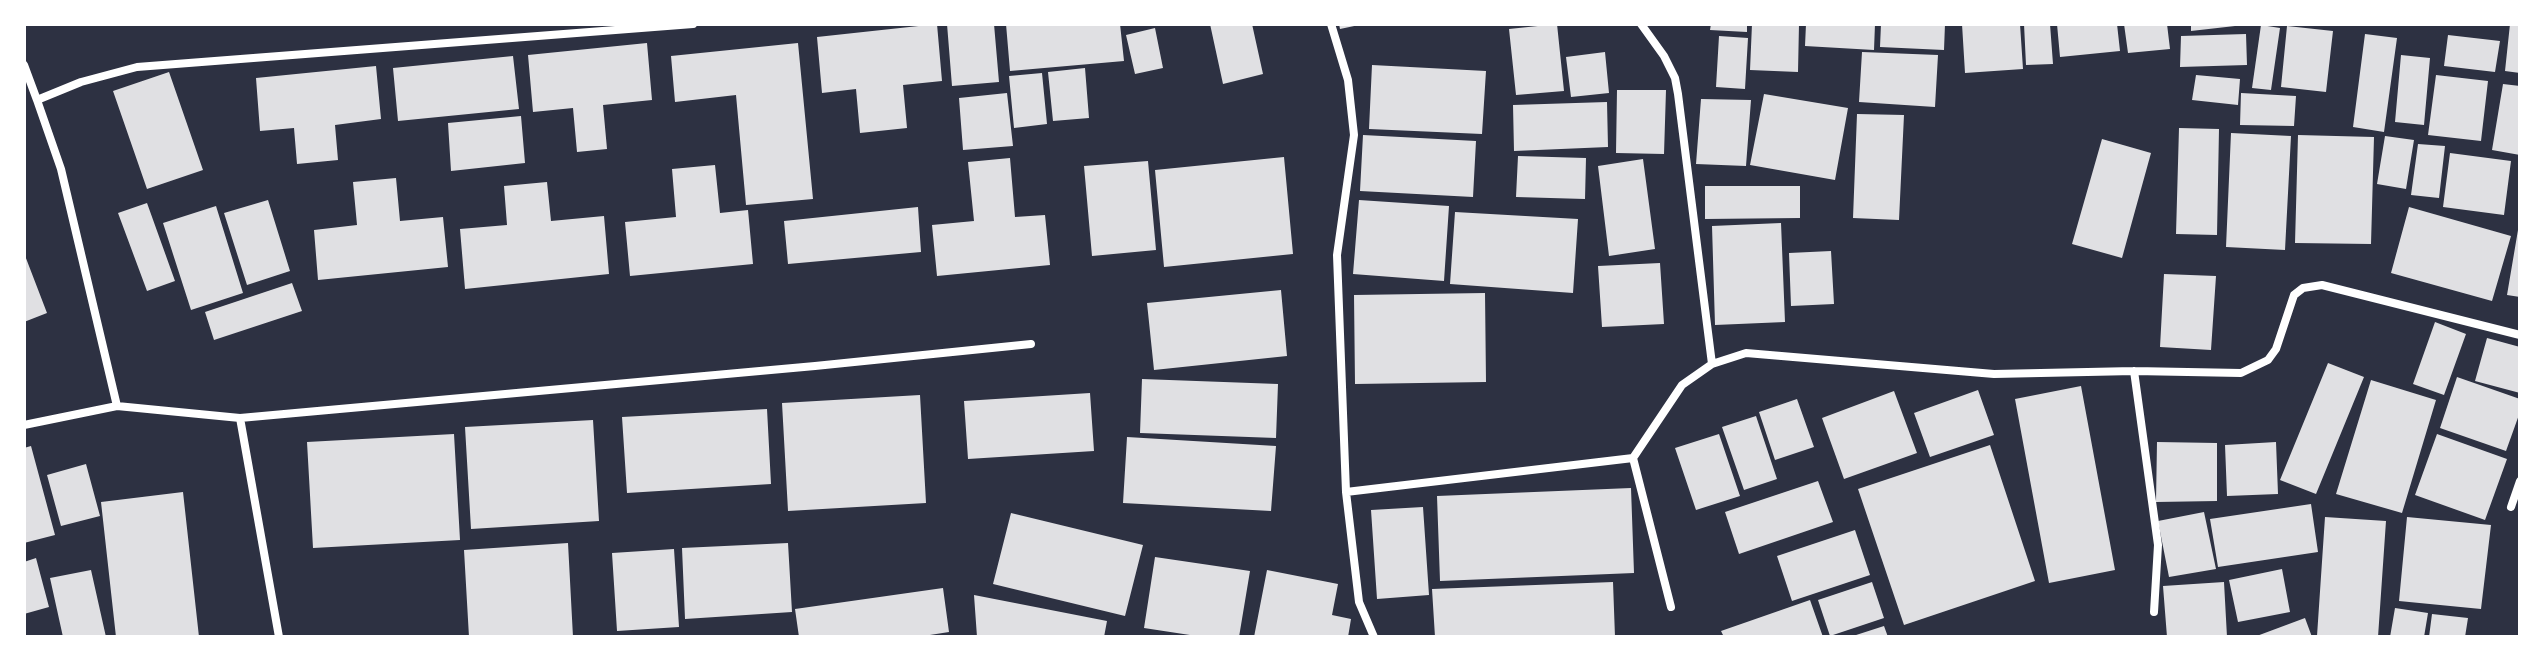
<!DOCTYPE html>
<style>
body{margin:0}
#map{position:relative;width:2544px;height:661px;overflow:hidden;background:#2d3142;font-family:Helvetica,sans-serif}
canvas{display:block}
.frame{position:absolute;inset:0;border:26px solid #fff;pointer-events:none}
</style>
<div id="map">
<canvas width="2544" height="661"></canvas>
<div class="frame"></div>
</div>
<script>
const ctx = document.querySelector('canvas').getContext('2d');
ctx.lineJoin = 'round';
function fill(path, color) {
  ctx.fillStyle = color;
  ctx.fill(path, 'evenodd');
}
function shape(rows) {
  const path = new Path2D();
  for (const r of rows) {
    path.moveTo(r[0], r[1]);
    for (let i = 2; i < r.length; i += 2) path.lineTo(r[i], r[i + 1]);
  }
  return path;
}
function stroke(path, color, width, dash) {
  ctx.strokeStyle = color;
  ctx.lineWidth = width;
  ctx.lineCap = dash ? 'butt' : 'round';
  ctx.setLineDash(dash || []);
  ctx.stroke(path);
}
fill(shape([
 [937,24,942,81,903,85,907,128,860,133,856,89,822,93,817,37],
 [947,24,994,24,999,82,952,86],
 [1006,24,1120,24,1124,61,1010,71],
 [1210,24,1252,24,1263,74,1223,84],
 [1339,24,1359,24,1359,25,1340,29],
 [1557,24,1564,91,1516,95,1509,29],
 [1711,24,1747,24,1747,32,1710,30],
 [1752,24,1799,24,1798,72,1750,70],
 [1806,24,1875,24,1874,50,1805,46],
 [1881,24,1945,24,1944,50,1880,47],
 [1962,24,2020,24,2023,69,1965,73],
 [2024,24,2050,24,2053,64,2026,65],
 [2057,24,2117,24,2120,51,2060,57],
 [2124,24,2167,24,2170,49,2128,53],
 [2191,24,2235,24,2235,26,2191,31],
 [2510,24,2520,24,2520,73,2505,71],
 [2261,25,2280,28,2271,90,2252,88],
 [2287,26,2333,31,2326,92,2281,87],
 [1155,28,1163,68,1135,74,1126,35],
 [2246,34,2247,65,2180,67,2181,36],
 [2365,34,2397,38,2384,132,2353,127],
 [2448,35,2500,41,2495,72,2444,66],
 [1719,36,1748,38,1745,89,1716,87],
 [647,43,652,100,603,105,607,149,577,152,573,108,533,112,528,55],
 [798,43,813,199,746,205,736,95,675,102,671,56],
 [1605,52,1609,93,1571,97,1566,57],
 [1862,52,1938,55,1935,107,1859,102],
 [2401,55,2430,58,2424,125,2395,122],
 [513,56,519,109,398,121,393,68],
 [1372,65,1486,71,1482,134,1369,129],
 [376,66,381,119,335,125,338,160,297,164,294,128,260,131,256,78],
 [1085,68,1089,118,1053,121,1048,72],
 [169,72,203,170,147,189,113,91],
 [1042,73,1047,124,1014,128,1009,76],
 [2196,75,2240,79,2238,105,2192,100],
 [2436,75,2488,81,2481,141,2428,135],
 [2503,84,2520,86,2520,155,2492,150],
 [1617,90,1666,90,1664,154,1616,153],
 [1007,93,1013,146,963,150,959,98],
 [2241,93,2296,96,2294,126,2240,125],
 [1764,94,1848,108,1835,180,1750,165],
 [1701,99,1751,100,1746,166,1696,164],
 [1607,102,1608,147,1514,151,1513,105],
 [1857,114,1904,115,1899,220,1853,218],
 [521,116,525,163,451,171,448,123],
 [2179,128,2219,129,2217,235,2176,234],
 [2231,133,2291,136,2285,250,2226,247],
 [1363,135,1476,141,1473,197,1360,191],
 [2298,135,2374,137,2371,244,2295,243],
 [2385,136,2414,140,2406,189,2377,184],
 [2102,139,2151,153,2122,258,2072,244],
 [2418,144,2445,146,2439,198,2411,195],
 [2450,153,2511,161,2504,215,2443,207],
 [1518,156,1586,158,1585,199,1516,197],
 [1284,157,1293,254,1164,267,1155,170],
 [1010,158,1015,217,1045,215,1050,265,937,276,932,225,974,221,968,162],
 [1643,159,1655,249,1609,256,1598,166],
 [1148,161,1156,250,1092,256,1084,166],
 [715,165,720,213,748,210,753,264,630,276,625,222,676,217,672,169],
 [396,178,400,221,443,217,448,267,318,280,314,230,357,225,353,182],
 [547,182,551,221,604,216,609,274,465,289,460,229,507,225,504,186],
 [1705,186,1800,186,1800,218,1705,219],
 [268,200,290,271,247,285,224,213],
 [1359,200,1449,206,1444,281,1353,274],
 [147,203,175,281,147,291,118,213],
 [216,206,243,293,191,310,163,223],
 [918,207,921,252,788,264,784,221],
 [2409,207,2511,236,2492,301,2391,273],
 [1455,212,1578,219,1573,293,1450,284],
 [1781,223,1785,322,1715,325,1712,226],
 [2518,230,2520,230,2520,297,2507,295],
 [1831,251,1834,304,1791,306,1789,253],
 [24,253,47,313,24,322],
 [1660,263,1664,324,1602,327,1598,266],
 [2164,274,2216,276,2211,350,2160,347],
 [292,283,302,311,214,340,205,312],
 [1281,290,1287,356,1154,370,1147,303],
 [1485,293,1486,382,1355,384,1354,295],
 [2435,322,2466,334,2444,395,2413,384],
 [2487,338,2520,347,2520,393,2475,381],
 [2328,363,2364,377,2316,494,2280,480],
 [2457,377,2520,399,2520,412,2506,451,2440,428],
 [1142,379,1278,384,1276,438,1140,433],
 [2371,380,2436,400,2402,513,2336,494],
 [2081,386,2115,570,2049,583,2015,399],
 [1978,390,1994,435,1930,457,1914,413],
 [1894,391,1917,453,1844,479,1822,418],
 [1090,393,1094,451,968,459,964,401],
 [920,395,926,503,788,511,782,403],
 [1797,399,1814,447,1775,460,1759,412],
 [767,409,771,484,627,493,622,417],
 [1756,416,1777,479,1744,490,1722,427],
 [593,420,599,521,471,529,465,427],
 [454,434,460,540,313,548,307,442],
 [1719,434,1740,496,1696,510,1675,448],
 [2437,434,2507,459,2485,520,2415,495],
 [1127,437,1276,446,1271,511,1123,503],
 [2157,442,2217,443,2217,501,2156,502],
 [2276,442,2278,494,2227,496,2225,445],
 [1990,445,2035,581,1904,625,1858,489],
 [31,446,55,535,24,543,24,448],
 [86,464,100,516,61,526,47,475],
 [1818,481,1833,522,1739,554,1725,512],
 [1631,488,1634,573,1440,581,1437,496],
 [183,492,199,637,116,637,101,502],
 [2311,504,2318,552,2218,567,2210,519],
 [1423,507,1429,595,1377,599,1371,510],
 [2204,512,2216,569,2169,577,2158,521],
 [1011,513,1143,545,1125,616,993,584],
 [2325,517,2386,521,2378,637,2317,636],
 [2407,517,2491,525,2481,609,2399,601],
 [1855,530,1870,575,1792,601,1777,556],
 [568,543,573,637,469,637,464,550],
 [788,543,792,612,685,619,682,548],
 [674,549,679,627,617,631,612,553],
 [1155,557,1250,571,1239,637,1203,637,1144,628],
 [36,558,49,607,24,614,24,562],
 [2282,569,2290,612,2238,622,2229,580],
 [91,570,106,637,63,637,50,578],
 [1267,570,1338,584,1332,615,1351,619,1348,637,1254,637],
 [1613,582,1615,637,1435,637,1432,589],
 [1872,582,1884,618,1830,636,1818,600],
 [2224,582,2227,637,2167,637,2163,586],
 [943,588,949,632,917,637,799,637,795,609],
 [974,595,1107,621,1104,637,977,637],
 [1810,600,1823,637,1724,637,1721,631],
 [2395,608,2428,613,2424,637,2390,637],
 [2432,614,2468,618,2465,637,2429,637],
 [2305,618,2312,637,2254,637],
 [1884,626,1888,637,1853,637,1853,636]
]), '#e0e0e3');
stroke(shape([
 [1331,24,1348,80,1354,135,1337,255,1346,492,1359,602,1374,637],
 [1641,24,1664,56,1675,78,1678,94,1712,364],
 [24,65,37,100],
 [2134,371,2158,545,2154,612],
 [117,406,61,169,37,100,81,82,137,67,693,24],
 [240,418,279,637],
 [24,425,117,406,240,418,815,366,1031,344],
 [1633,458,1671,607],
 [1346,492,1633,458,1682,385,1712,364,1746,353,1994,374,2134,371,2241,373,2268,360,2276,349,2294,295,2303,288,2322,285,2520,335],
 [2511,507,2520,481]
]), '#fff', 8);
</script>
